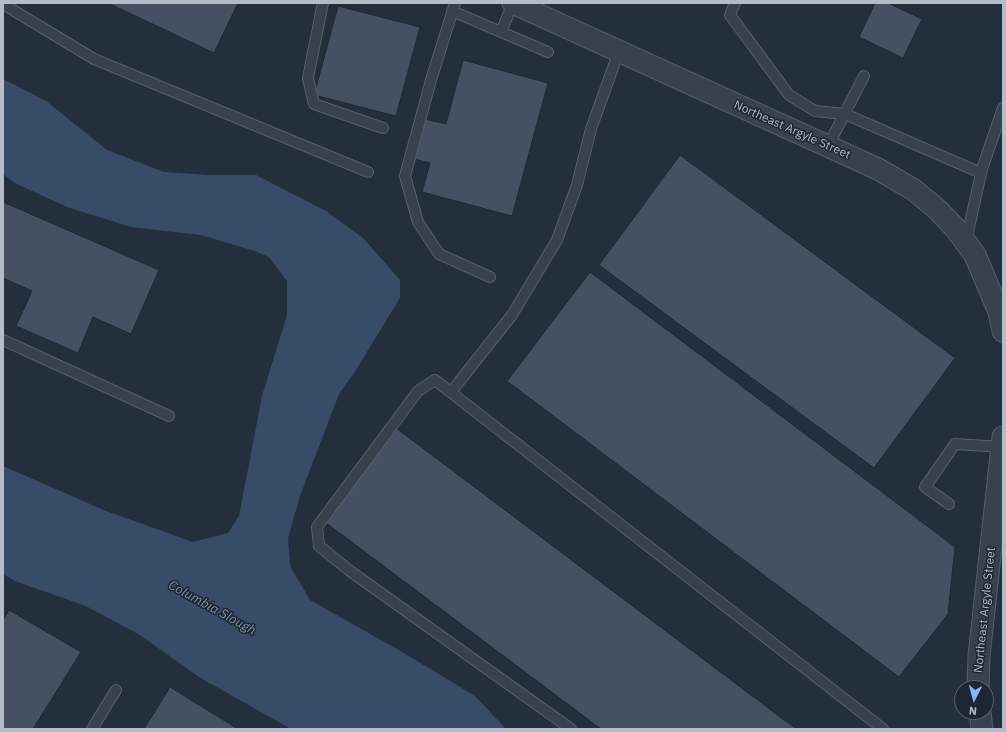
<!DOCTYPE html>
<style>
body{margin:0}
#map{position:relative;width:1006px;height:732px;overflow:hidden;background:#242f3e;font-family:"IBM Plex Sans",sans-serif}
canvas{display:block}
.frame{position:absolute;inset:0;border:4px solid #b4bcc9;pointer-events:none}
.north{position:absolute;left:954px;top:680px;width:40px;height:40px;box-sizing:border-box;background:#1d2633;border:1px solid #59626f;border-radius:50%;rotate:186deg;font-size:11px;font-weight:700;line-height:16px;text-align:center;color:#b4bcc9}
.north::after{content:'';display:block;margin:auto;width:14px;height:18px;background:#8ab4f8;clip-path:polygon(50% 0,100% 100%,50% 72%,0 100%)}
</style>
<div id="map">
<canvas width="1006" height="732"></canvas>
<div class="frame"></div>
<div class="north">N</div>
</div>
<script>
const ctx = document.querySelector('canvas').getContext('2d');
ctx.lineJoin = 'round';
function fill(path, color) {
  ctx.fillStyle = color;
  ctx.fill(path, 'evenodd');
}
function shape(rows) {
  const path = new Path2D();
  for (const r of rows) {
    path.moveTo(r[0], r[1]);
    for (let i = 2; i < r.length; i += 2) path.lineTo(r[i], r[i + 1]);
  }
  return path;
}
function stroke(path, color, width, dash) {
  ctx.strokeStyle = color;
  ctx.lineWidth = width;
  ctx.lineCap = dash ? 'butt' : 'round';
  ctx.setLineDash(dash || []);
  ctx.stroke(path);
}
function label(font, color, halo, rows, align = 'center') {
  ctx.font = font + ' "IBM Plex Sans",sans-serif';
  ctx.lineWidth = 3;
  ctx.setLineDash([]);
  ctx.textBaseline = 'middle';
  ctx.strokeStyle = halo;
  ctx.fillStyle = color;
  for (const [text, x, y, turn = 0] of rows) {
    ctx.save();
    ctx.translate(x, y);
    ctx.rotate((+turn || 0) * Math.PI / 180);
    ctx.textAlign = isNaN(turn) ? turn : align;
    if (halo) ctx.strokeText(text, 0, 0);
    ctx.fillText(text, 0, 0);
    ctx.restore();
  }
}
fill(shape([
 [3,79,46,101,107,150,164,172,209,175,256,175,326,211,363,238,400,280,400,298,354,373,339,394,300,496,288,538,290,566,310,600,402,652,475,696,506,729,291,729,199,677,140,635,86,606,15,581,3,574,3,466,106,511,193,542,228,533,239,516,262,396,287,315,287,281,269,257,255,251,201,235,131,227,67,207,17,184,3,174]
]), '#394c67');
const building = shape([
 [108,3,238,3,214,53,108,3],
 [875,3,888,3,922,19,903,58,859,37,875,3],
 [338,6,420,27,396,116,314,95,338,6],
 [463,60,548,83,512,216,422,192,430,163,414,159,425,119,446,124,463,60],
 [680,155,955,358,874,468,599,265,680,155],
 [3,202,159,270,131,334,93,317,78,353,16,326,32,291,3,278,3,202],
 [590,272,955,547,948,614,899,677,507,381,590,272],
 [396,428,796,729,601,729,325,522,396,428],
 [9,610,81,652,33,729,3,729,3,620,9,610],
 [170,687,238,729,144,729,170,687]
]);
fill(building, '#455162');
stroke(building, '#1f2835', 1);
const service = shape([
 [323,3,308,78,314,104,383,128],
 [455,3,431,80,405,176,418,222,439,254,490,277],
 [735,3,730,15,789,95,815,111,845,114,981,173],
 [3,4,94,59,368,172],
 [452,11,548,52],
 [501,32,513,3],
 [828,146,864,76],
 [966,241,982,169,1003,108],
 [3,340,169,416],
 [451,392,512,315,557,240,577,185,591,129,619,51],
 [949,504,925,487,955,444,1002,447],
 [92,729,116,690],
 [571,729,350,571,319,546,317,527,418,391,435,380,883,729]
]);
const minor = shape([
 [513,3,878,169,914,190,938,210,956,229,975,255,999,312,1003,331],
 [978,688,979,656,1003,437],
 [980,712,982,729]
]);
stroke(service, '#565f6c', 12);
stroke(minor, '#565f6c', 23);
stroke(service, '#38414e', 10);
stroke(minor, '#38414e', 21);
label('12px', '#b4bcc9', '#1d2633', [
 ["Northeast Argyle Street",792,130,24],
 ["Northeast Argyle Street",985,610,-84]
]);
label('italic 13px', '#7c92b1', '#1d2633', [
 ["Columbia Slough",212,608,29]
]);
</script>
